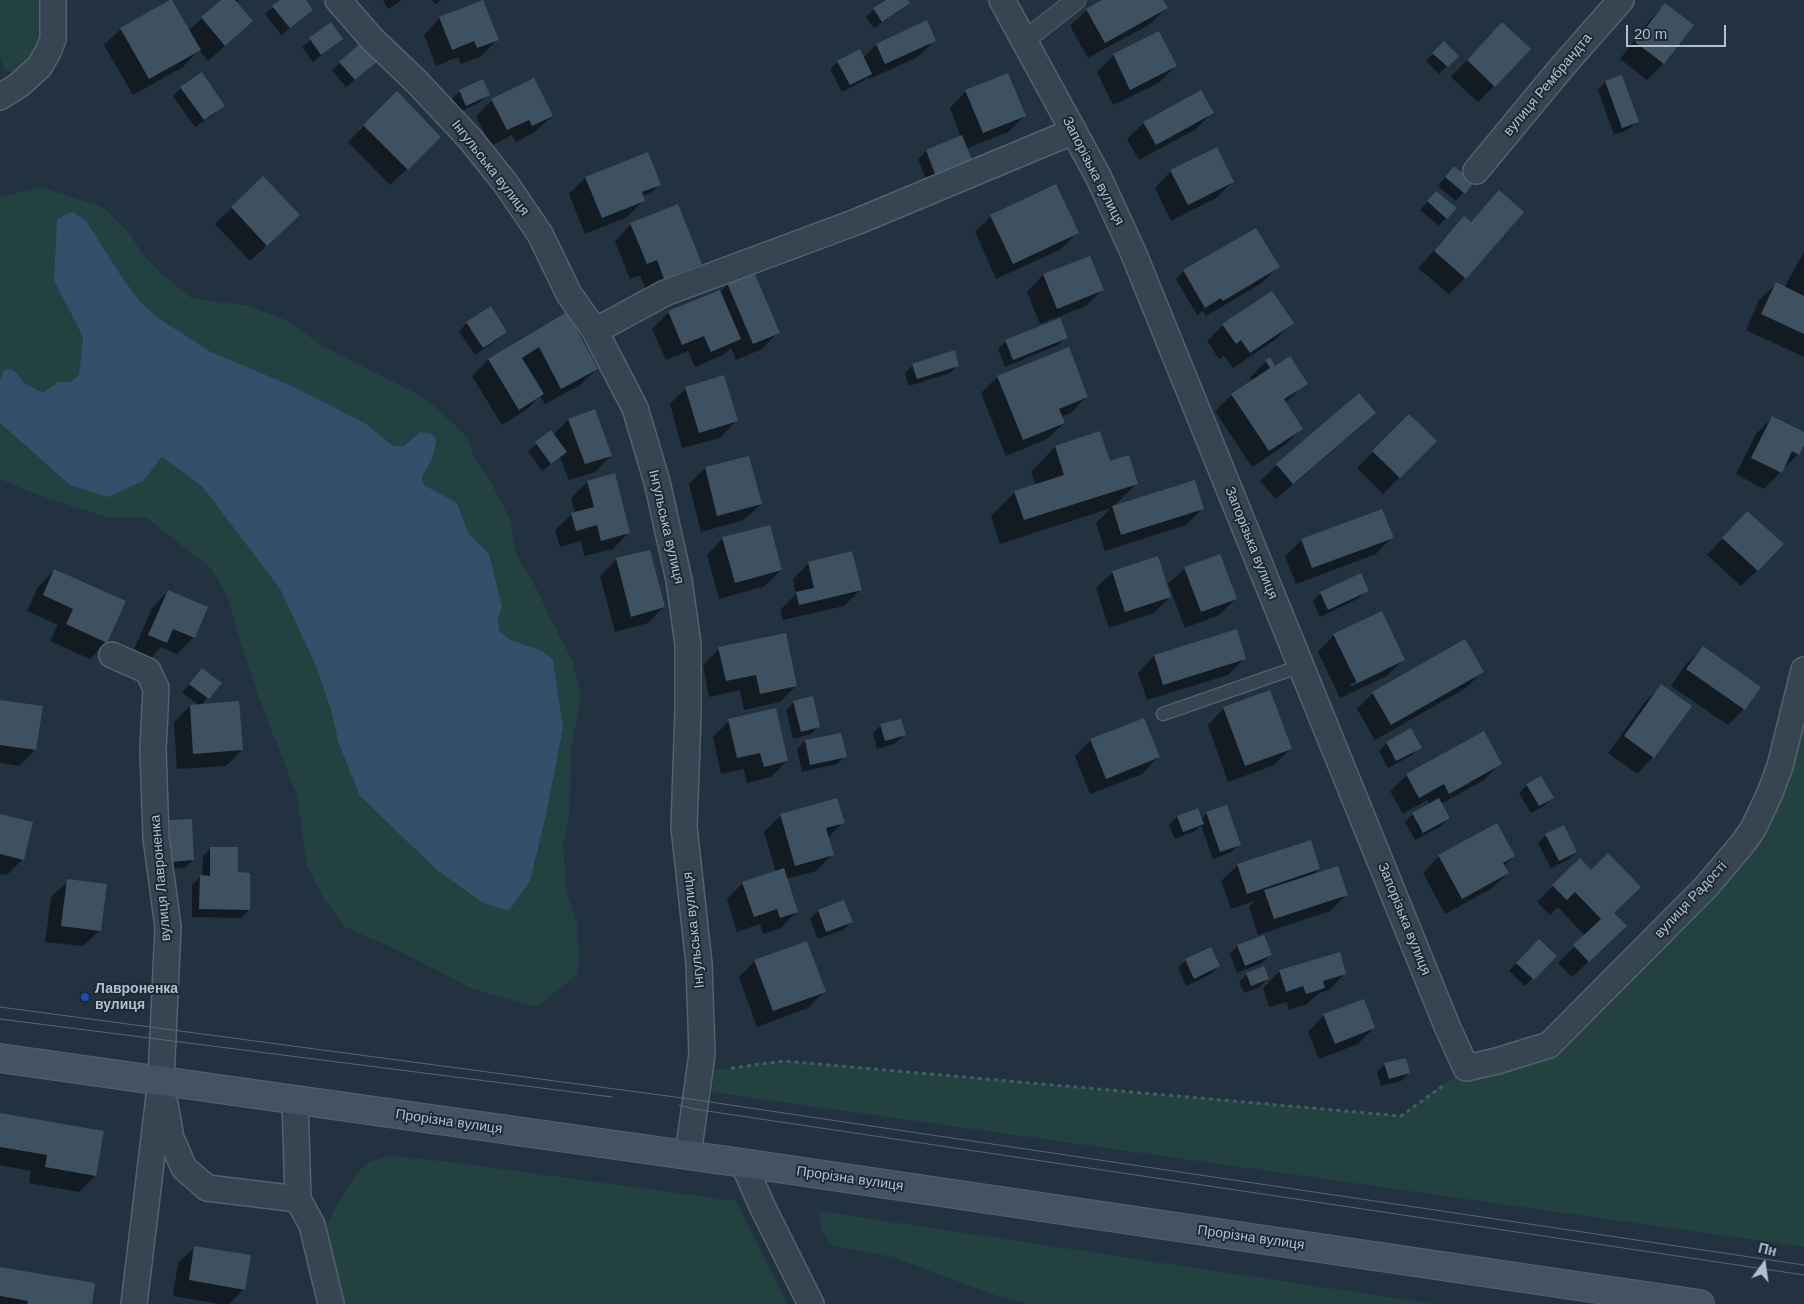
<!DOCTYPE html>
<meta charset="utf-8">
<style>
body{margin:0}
#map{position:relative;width:1804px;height:1304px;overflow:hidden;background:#223241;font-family:Helvetica,sans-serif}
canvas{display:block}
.north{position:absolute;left:1739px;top:1239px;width:50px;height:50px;-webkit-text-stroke:4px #1c2936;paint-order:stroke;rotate:14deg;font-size:14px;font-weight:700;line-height:20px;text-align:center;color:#b3bfcb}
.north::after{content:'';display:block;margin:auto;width:18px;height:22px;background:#b3bfcb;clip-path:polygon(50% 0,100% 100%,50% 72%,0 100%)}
.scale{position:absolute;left:1626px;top:25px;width:100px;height:22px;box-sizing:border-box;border:2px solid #b3bfcb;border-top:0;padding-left:6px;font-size:15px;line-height:18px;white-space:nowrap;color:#b3bfcb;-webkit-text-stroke:4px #1c2936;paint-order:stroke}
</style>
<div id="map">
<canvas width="1804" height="1304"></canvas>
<div class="north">Пн</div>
<div class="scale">20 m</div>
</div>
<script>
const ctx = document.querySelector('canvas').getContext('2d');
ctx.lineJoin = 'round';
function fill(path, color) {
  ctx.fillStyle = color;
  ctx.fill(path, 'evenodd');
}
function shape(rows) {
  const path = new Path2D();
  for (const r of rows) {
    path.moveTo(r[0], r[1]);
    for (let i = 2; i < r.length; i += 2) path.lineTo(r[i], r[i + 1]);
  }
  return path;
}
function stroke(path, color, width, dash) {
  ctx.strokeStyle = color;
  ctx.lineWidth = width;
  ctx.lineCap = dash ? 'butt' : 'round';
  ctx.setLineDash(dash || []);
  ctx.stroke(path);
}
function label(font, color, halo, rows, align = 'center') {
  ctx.font = font + ' Helvetica,sans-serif';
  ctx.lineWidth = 4;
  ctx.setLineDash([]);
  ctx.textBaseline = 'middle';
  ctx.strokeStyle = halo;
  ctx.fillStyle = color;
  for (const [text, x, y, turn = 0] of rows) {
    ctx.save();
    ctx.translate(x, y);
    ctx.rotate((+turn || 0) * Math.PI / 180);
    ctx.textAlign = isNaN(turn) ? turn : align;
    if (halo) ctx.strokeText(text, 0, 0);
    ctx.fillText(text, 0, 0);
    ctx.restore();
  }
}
fill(shape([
 [0,0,42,0,42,19,34,55,16,74,5,70,0,56],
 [40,187,103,207,128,232,144,256,163,275,191,298,249,306,286,320,321,345,417,394,435,407,467,437,475,459,489,479,511,521,515,552,539,593,549,616,572,660,581,696,571,749,569,816,563,845,567,893,577,924,579,962,577,975,536,1007,473,989,389,946,345,927,323,897,307,865,297,796,258,695,237,631,229,600,212,569,147,518,109,518,41,496,0,479,0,423,70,485,143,481,162,457,202,486,280,589,316,666,332,713,338,741,438,871,483,903,509,911,530,881,545,820,563,728,528,645,509,639,499,631,498,618,502,608,481,545,468,533,457,503,424,485,422,477,432,459,420,432,403,446,393,446,365,423,292,386,211,352,158,318,141,303,119,273,57,219,54,280,83,337,79,375,69,382,58,382,43,393,24,383,17,373,4,370,0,381,0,197],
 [1804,675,1804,1247,698,1090,701,1072,784,1061,1401,1116,1466,1068,1549,1045,1744,842],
 [390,1156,450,1162,736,1201,787,1304,331,1304,317,1244,343,1194,358,1172,369,1162],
 [819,1211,1434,1304,1030,1304,997,1296,893,1257,833,1246,822,1232]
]), '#244142');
fill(shape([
 [72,212,86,221,119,273,141,303,158,318,211,352,292,386,365,423,393,446,404,446,420,432,432,434,436,440,436,443,432,459,422,477,424,485,457,503,468,533,489,554,502,608,498,618,499,631,509,639,542,651,553,660,563,728,545,820,530,881,509,911,483,903,438,871,360,796,338,741,332,713,316,666,280,589,202,486,162,457,143,481,108,497,70,485,0,423,0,381,4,370,11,369,17,373,24,383,43,393,58,382,70,382,79,375,83,337,54,280,57,219]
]), '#344f6a');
fill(shape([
 [223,0,240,0,236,2,252,21,208,61,199,50,183,67,133,95,104,45,121,29,188,31],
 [282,0,305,0,312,10,281,35,265,14],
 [383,0,402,0,388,9],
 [432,0,442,0,435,4],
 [888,0,906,0,908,3,900,10,874,28,866,17,874,9],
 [1104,0,1162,0,1166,8,1150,24,1088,58,1070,26,1087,10],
 [1665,5,1693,25,1663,64,1647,80,1620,59,1649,21],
 [440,18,497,40,481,56,461,64,458,57,436,66,424,35],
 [331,24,342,39,313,62,302,47],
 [1159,33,1175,66,1159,83,1113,105,1097,72,1113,56],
 [935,40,918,57,869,79,868,77,863,81,842,92,830,69,838,62,863,58,876,45],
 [1486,40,1494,86,1478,102,1451,77],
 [1444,43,1457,56,1439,74,1426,61],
 [340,63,368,69,346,87,332,70],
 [482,81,488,94,480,102,458,113,452,99,460,91],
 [1605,82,1637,122,1629,129,1614,135,1598,90],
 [181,88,223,105,216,113,195,127,173,96],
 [966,91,1024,116,1008,132,966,149,928,184,918,159,926,151,961,137,950,108],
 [397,93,423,154,390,185,348,142],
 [492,100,552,116,535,132,516,142,512,135,491,146,476,116],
 [1212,113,1196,129,1139,160,1127,139,1144,123],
 [629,161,660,184,652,192,642,196,644,200,627,217,585,234,569,194,585,178],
 [1171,171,1232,182,1216,198,1171,221,1155,188],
 [1446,176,1472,183,1456,201,1438,186],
 [263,178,282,231,250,261,215,224],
 [1499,192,1465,278,1449,294,1418,268,1464,217,1470,223],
 [1429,200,1446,218,1439,226,1420,210],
 [991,216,1077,233,1061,249,996,279,975,232],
 [631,224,700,263,684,280,648,294,640,275,630,279,615,241],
 [1256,229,1278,266,1262,283,1206,316,1203,311,1197,315,1176,279,1184,271],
 [1804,252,1804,357,1746,330,1759,300,1776,284,1784,288],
 [1043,275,1102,290,1086,306,1040,324,1027,292],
 [728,284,778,332,762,349,736,360,731,348,723,355,695,367,688,351,666,360,652,329,669,312,721,291],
 [567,314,597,369,580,385,545,404,540,396,526,410,502,425,472,376,488,360],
 [467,323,506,331,498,339,475,355,459,331],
 [1292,323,1276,339,1233,368,1224,356,1219,359,1207,341,1223,325],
 [1066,338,1058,345,1005,367,998,349,1006,341],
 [1068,349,1087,396,1071,413,1061,417,1064,423,1047,439,1006,456,981,393,997,377],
 [1266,361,1275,368,1306,383,1285,403,1301,429,1285,445,1252,467,1215,411,1232,395,1252,382,1250,378],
 [913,365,958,365,950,373,909,386,905,373],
 [686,388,736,421,720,438,682,448,670,404],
 [594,411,611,456,595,472,569,480,560,457,542,471,528,451,551,432,553,435,568,420],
 [1375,413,1358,429,1276,499,1260,481,1277,465],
 [1409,416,1435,441,1383,494,1357,468],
 [1772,418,1804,433,1804,442,1798,454,1764,489,1736,474,1756,434],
 [1099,433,1109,463,1137,483,1114,506,1202,509,1186,525,1105,551,1096,523,1111,508,1000,544,991,516,1015,492,1036,485,1031,472,1055,447],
 [705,468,761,504,744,520,701,532,689,484],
 [587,482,629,532,613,549,584,556,581,541,560,547,555,530,572,514,575,513,571,498],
 [1731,529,1758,570,1741,586,1707,555],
 [1392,537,1376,554,1296,584,1285,556,1302,540],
 [723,538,781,570,765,586,719,599,707,555],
 [617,559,664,607,648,623,615,632,600,576],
 [809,563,860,590,844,606,783,620,780,610,796,594,793,579],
 [1185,568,1236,599,1219,615,1185,628,1168,584],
 [54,570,106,642,90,659,50,641,58,625,27,611,38,587],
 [1113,572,1170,597,1154,613,1109,628,1096,588],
 [1367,590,1359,598,1320,617,1313,601,1321,593],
 [168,591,206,608,194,637,177,654,161,647,150,659,133,652,152,608],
 [1236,631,1245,658,1228,675,1147,700,1138,673,1154,656],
 [1334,635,1404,659,1387,676,1340,698,1318,652],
 [1386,668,1386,670,1351,687,1350,684],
 [1703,648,1744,709,1728,725,1671,686,1686,664],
 [719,649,796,686,780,702,744,710,740,690,709,697,703,665],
 [1482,672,1466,688,1375,740,1357,709,1373,693],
 [194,678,220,683,201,705,242,750,226,766,177,769,174,722,190,706,199,705,182,693],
 [1661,686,1653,757,1637,774,1608,753,1645,702],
 [0,701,35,750,19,766,0,763],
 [794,702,819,726,811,734,793,739,786,710],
 [1224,708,1290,749,1274,765,1228,782,1208,725],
 [729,721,787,761,771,777,747,783,744,769,721,774,713,737],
 [881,725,904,735,896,743,877,749,873,733],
 [1091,740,1158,757,1142,774,1090,794,1075,756],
 [805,741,845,756,837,764,802,772,797,749],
 [1387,743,1420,747,1412,755,1388,768,1379,751],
 [1501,763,1484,780,1441,804,1448,818,1441,826,1415,840,1405,822,1413,814,1430,805,1427,800,1403,814,1390,791,1407,775],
 [1527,785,1552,798,1544,806,1531,813,1519,793],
 [1197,810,1201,819,1207,813,1239,845,1231,852,1213,859,1201,825,1195,831,1175,839,1169,825,1177,817],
 [781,815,843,822,828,838,833,854,816,871,786,879,797,911,781,928,763,934,760,924,737,932,727,899,743,883,776,872,764,832],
 [0,816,23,859,7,875,0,874],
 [170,822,193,860,185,868,164,869,162,830],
 [1546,835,1576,852,1568,860,1551,868,1538,843],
 [211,848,236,874,249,910,241,918,192,917,192,885,200,877,202,877,203,856],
 [1439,856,1514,856,1504,866,1508,873,1491,889,1445,914,1423,873],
 [1580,860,1612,913,1609,943,1572,977,1558,963,1585,936,1558,907,1550,915,1537,902],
 [1238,865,1319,869,1313,875,1346,895,1330,911,1258,935,1249,907,1254,901,1231,909,1221,881],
 [68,881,100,930,83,946,45,942,51,897],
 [818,911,851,922,843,930,818,939,810,919],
 [1263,937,1270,955,1262,963,1237,973,1230,954,1237,946],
 [1539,940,1555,956,1525,986,1509,971],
 [1186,960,1219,966,1211,974,1186,986,1178,968],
 [755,961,824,992,808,1008,757,1027,739,977],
 [1280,971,1345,973,1329,990,1319,993,1307,1004,1289,1010,1287,1002,1269,1007,1263,988],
 [1247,974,1268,979,1260,987,1244,993,1239,982],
 [1324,1015,1374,1028,1358,1044,1319,1059,1308,1032],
 [1385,1064,1409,1073,1401,1081,1381,1086,1377,1072],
 [0,1114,95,1176,79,1192,29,1183,31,1171,0,1165],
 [195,1247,244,1289,229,1304,220,1304,173,1296,178,1263],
 [0,1268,90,1304,0,1304]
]), '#0007');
fill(shape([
 [170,0,172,0,201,50,149,79,120,28],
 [221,0,235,0,253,21,225,46,201,17],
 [280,0,306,0,313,10,290,28,272,6],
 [483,0,499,40,477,48,474,41,452,50,439,17],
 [886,0,908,0,910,3,882,22,873,8],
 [1102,0,1163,0,1168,8,1105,43,1086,9],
 [1665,3,1694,25,1664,64,1635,42],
 [927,20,936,41,885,64,876,44],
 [331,22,343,39,321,55,309,38],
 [1502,22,1531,49,1495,87,1467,60],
 [1159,31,1177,66,1130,90,1113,54],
 [1444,41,1459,56,1448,67,1432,53],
 [362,42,378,61,355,80,339,62],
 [860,49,872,74,850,85,837,61],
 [202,72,225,106,204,120,180,87],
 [1008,73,1026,116,983,133,965,90],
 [1622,75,1639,122,1622,128,1605,81],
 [534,78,553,116,532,126,529,120,507,130,491,99],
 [483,79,490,95,466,106,459,90],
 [1201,90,1214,113,1156,145,1143,122],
 [397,91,441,137,408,170,363,125],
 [962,135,973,162,936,177,926,150],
 [1217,147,1234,182,1188,205,1170,170],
 [648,152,661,185,642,192,645,201,602,218,585,177],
 [1454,166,1474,183,1465,194,1445,177],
 [263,176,300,215,267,246,231,207],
 [1056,184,1079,233,1013,264,990,215],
 [1499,190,1524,212,1466,279,1434,251,1464,216,1471,222],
 [1436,191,1457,208,1447,219,1427,201],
 [678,204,702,264,664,279,657,260,647,264,630,223],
 [1256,228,1280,267,1223,301,1221,298,1205,308,1183,270],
 [1090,256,1104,290,1057,309,1043,274],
 [754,272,780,333,753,344,727,283],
 [1776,282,1804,296,1804,334,1761,314],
 [720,290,741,339,711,352,704,336,682,345,668,311],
 [1272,291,1294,323,1250,353,1241,340,1236,344,1222,324],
 [491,306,507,332,483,348,466,322],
 [567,312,598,369,561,389,539,347,522,358,544,394,519,410,488,359],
 [1060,318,1068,338,1013,360,1005,340],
 [1069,347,1088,397,1059,409,1065,423,1023,440,997,376],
 [955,350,959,366,917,379,912,364],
 [1290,356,1308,384,1284,399,1303,429,1269,451,1231,394,1270,368,1265,360,1270,357,1275,366],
 [724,375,738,421,699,433,685,387],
 [1359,393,1376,413,1293,484,1276,464],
 [595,409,612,456,585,464,568,419],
 [1409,414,1437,441,1400,478,1372,451],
 [1772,416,1804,432,1804,445,1799,455,1792,451,1782,473,1751,458],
 [551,430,567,452,551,464,535,442],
 [1100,431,1110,461,1129,455,1138,484,1024,520,1014,491,1064,475,1055,446],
 [749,456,762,504,717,516,705,467],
 [615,473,630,533,601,541,597,525,576,531,571,513,594,507,587,481],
 [1195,480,1204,509,1121,535,1112,506],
 [1382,509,1394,538,1312,568,1301,539],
 [1747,511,1784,544,1758,571,1722,538],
 [770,525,782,570,735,583,722,537],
 [650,550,665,607,631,617,616,558],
 [852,551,862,590,799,605,796,592,814,588,808,562],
 [1220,554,1237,599,1201,612,1184,567],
 [1158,556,1171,597,1125,612,1112,571],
 [54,569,126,601,107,643,66,624,73,609,43,595],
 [1361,573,1369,591,1328,610,1320,592],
 [168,590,208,607,195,638,173,629,167,643,148,635],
 [1382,611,1405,660,1357,683,1333,634],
 [1237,629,1246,659,1163,685,1154,655],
 [786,633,797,686,760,694,756,675,726,681,718,647],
 [1465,639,1484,672,1391,725,1372,692],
 [1703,646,1761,687,1745,710,1686,669],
 [202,668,222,683,209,699,189,684],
 [1661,684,1692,706,1654,758,1624,736],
 [1270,690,1292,749,1245,766,1223,707],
 [813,696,820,727,801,732,793,701],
 [0,700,43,706,36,750,0,745],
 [239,701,243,750,193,754,190,705],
 [776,708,788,761,764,767,760,753,737,758,728,719],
 [1144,718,1160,757,1106,779,1090,739],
 [901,719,906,735,885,741,880,724],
 [1411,728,1422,748,1396,761,1386,742],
 [1484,731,1502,764,1449,794,1444,784,1419,798,1406,774],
 [841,733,847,757,810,765,805,740],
 [1541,776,1554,798,1539,806,1526,784],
 [837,798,845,823,826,828,834,855,795,866,780,814],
 [1439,798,1450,818,1423,833,1412,813],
 [1227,805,1241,845,1220,852,1206,812],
 [1198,808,1204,824,1183,832,1177,816],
 [0,814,33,822,24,860,0,854],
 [192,819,194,860,171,862,169,820],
 [1497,823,1515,856,1503,863,1509,873,1462,899,1438,855],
 [1564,825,1577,852,1559,861,1545,834],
 [1311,840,1320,869,1247,894,1237,864],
 [210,847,238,847,238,872,250,873,250,910,199,909,200,875,210,876],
 [1608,853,1641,887,1614,913,1627,926,1589,962,1573,945,1601,919,1575,892,1567,900,1552,885,1580,858,1591,870],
 [1338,866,1348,895,1274,919,1264,890],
 [784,868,798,912,780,918,777,909,754,917,742,882],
 [67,879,107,884,101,931,61,926],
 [844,900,853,922,826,932,818,910],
 [1264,935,1272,955,1245,966,1237,945],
 [1539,939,1557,956,1534,980,1516,963],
 [807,941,826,992,773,1011,754,960],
 [1211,947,1220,966,1194,979,1185,959],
 [1340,952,1346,974,1323,981,1325,988,1306,994,1303,986,1286,992,1279,970],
 [1264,966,1269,979,1251,986,1246,973],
 [1364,999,1375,1028,1335,1044,1323,1014],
 [1406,1058,1410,1073,1389,1079,1384,1063],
 [0,1113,104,1131,96,1176,45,1167,47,1155,0,1147],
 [194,1246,251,1255,245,1290,189,1280],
 [0,1267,95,1283,92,1304,27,1304,28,1301,0,1296]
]), '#3e5161');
const service = shape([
 [1163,714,1301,666]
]);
const pedestrian = shape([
 [1025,40,1076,0]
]);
const minor = shape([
 [338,0,373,40,416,81,471,140,506,184,540,234,569,294,595,331,635,408,657,482,679,580,688,644,688,713,684,827,699,964,702,1054,688,1155],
 [1002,0,1098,176,1133,252,1447,1026,1466,1068,1497,1061,1549,1045,1706,887,1744,842,1753,829,1770,793,1780,766,1804,670],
 [0,97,19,85,39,67,48,52,53,39,53,0],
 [1476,171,1562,67,1621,0],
 [595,331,665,293,856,222,1074,131],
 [112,655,148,671,156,688,153,750,156,838,168,927,161,1080,134,1304],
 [295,1100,298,1199],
 [165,1104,171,1138,184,1168,207,1188,298,1199,312,1225,331,1304],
 [743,1163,763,1208,811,1304]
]);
const secondary = shape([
 [0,1058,743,1163,1700,1304]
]);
stroke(service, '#55626e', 15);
stroke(pedestrian, '#55626e', 21);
stroke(minor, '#55626e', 28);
stroke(secondary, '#55626e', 30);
stroke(shape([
 [731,1068,784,1061,1401,1116,1444,1085]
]), '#425e5f', 3, [4, 4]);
stroke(service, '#374451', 12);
stroke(pedestrian, '#374451', 19);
stroke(minor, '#374451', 25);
stroke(secondary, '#445364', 28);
stroke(shape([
 [0,1007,690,1099,1804,1265],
 [0,1019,612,1097],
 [679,1105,694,1109,1804,1275]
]), '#586878', 1);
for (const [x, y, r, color] of [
 [85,997,5,"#1a4fb4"]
]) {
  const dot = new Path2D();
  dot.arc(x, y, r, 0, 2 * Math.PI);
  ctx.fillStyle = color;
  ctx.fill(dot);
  stroke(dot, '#1c2936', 2);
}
label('14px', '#b3bfcb', '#1c2936', [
 ["вулиця Рембрандта",1548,85,-50],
 ["Інгульська вулиця",490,168,52],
 ["Запорізька вулиця",1093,171,63],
 ["Інгульська вулиця",666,527,77],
 ["Запорізька вулиця",1251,543,68],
 ["вулиця Лавроненка",161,878,-95],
 ["вулиця Радості",1691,900,-47],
 ["Запорізька вулиця",1404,919,68],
 ["Інгульська вулиця",694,930,-96],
 ["Прорізна вулиця",449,1122,8],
 ["Прорізна вулиця",850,1179,8],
 ["Прорізна вулиця",1251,1238,8]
]);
label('bold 14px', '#b3bfcb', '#1c2936', [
 ["Лавроненка",95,989],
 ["вулиця",95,1005]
], 'left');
</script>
